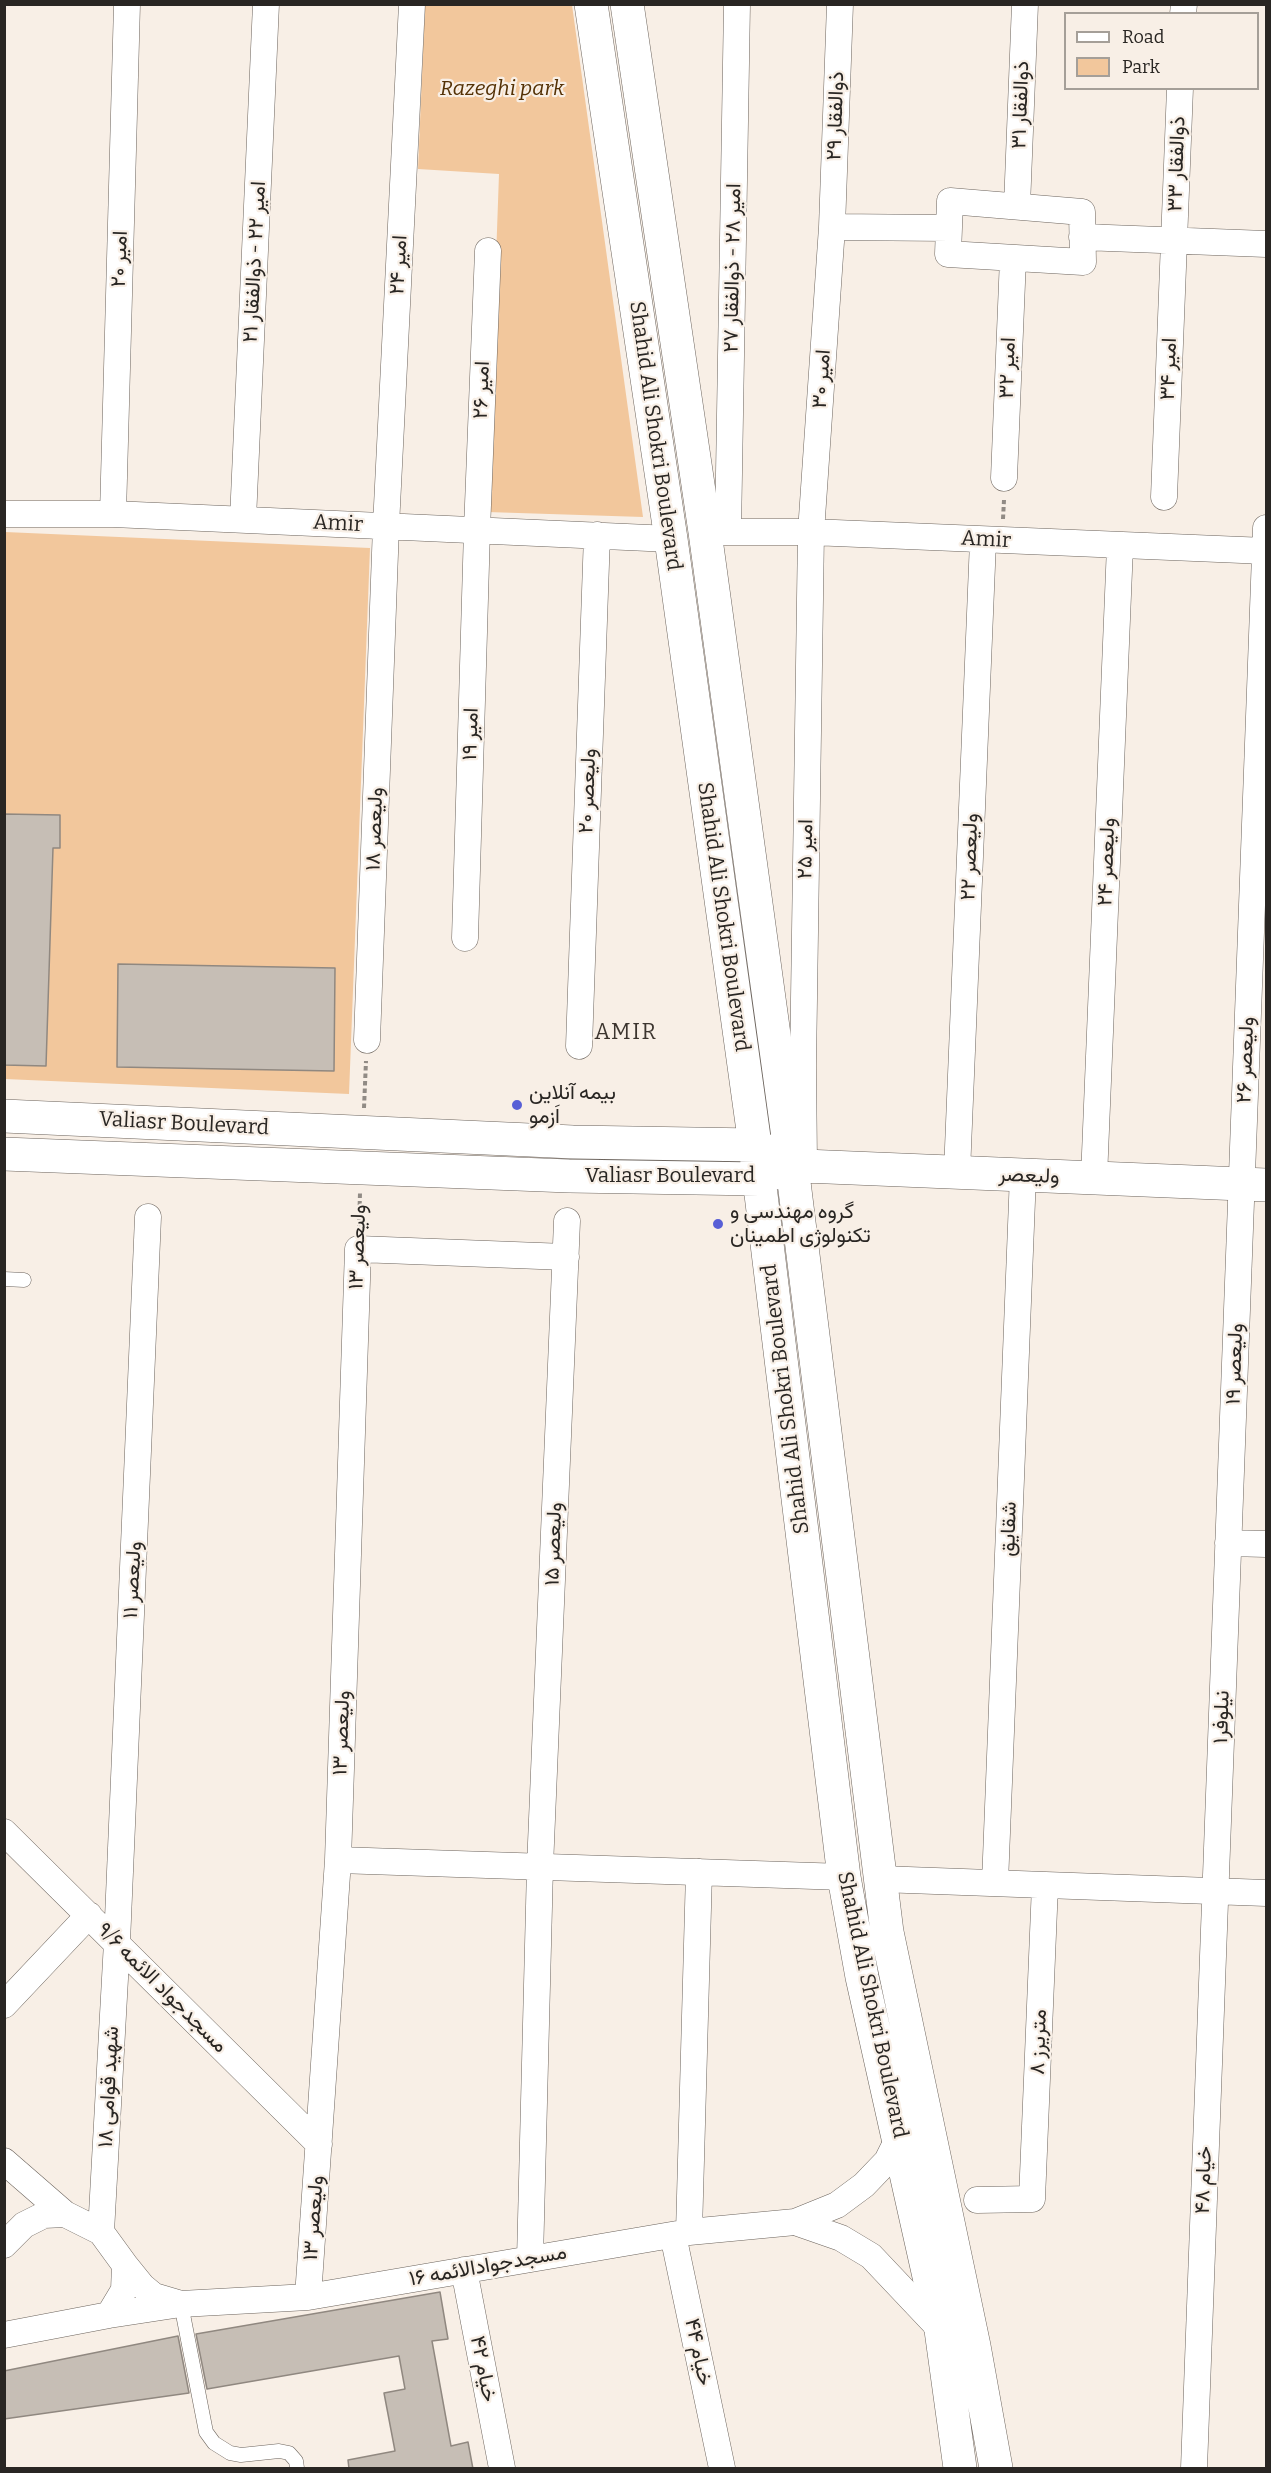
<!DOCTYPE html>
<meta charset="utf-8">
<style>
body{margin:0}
#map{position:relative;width:1271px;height:2473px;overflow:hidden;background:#f8efe6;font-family:Bitter,serif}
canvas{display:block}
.frame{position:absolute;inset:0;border:6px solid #292623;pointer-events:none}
.legend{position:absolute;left:1064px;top:12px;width:195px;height:78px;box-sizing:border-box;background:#f8efe6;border:2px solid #a59f98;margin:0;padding:8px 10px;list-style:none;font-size:18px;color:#292623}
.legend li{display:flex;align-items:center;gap:12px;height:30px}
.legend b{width:30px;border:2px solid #a59f98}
</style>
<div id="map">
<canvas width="1271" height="2473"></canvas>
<div class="frame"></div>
<ul class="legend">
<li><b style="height:8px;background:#fff"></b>Road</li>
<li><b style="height:16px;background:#f2c79c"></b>Park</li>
</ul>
</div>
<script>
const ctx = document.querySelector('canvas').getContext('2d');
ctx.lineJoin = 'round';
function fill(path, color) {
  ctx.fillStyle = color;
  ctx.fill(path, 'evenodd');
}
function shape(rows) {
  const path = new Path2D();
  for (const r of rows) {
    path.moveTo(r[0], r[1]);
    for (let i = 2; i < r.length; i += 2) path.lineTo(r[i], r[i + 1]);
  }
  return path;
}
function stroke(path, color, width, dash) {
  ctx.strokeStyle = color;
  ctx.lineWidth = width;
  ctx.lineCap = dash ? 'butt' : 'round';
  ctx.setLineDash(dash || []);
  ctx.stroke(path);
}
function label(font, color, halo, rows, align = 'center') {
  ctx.font = font + ' Bitter,Vazirmatn,serif';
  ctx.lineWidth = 4.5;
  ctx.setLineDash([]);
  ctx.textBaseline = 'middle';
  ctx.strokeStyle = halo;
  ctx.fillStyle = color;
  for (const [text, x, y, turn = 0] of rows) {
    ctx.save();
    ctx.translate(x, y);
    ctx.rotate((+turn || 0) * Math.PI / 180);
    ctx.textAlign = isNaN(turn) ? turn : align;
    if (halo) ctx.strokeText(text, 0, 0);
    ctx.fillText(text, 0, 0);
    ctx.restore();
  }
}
fill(shape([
 [425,5,572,5,643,517,487,512,499,174,418,169],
 [5,532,370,548,349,1094,5,1079]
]), '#f2c79c');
const building = shape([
 [4,814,60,815,60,848,53,848,46,1066,4,1065,4,814],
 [118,964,335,968,334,1071,117,1067,118,964],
 [440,2292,448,2339,432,2341,451,2446,468,2442,473,2469,349,2469,348,2460,395,2451,384,2393,405,2389,399,2356,207,2389,196,2334,440,2292],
 [178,2336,189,2393,4,2419,4,2371,178,2336]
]);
fill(building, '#c6beb5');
stroke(building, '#908880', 1.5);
const lane = shape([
 [4,1279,24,1280],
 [181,2304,206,2432,214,2443,230,2453,241,2455,279,2451,289,2453,296,2461,297,2468]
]);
const street = shape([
 [1183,14,1184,4],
 [950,201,1082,212,1083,262,948,254,950,201],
 [1017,206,1025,4],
 [832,227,949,228],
 [1082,237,1266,244],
 [1004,478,1013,258],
 [1164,497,1180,88],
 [4,514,113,514,671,539],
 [113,514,127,4],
 [243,519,266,4],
 [705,532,811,532,1266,551],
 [728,532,737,4],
 [465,938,477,530,488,251],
 [367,1040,386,526,412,4],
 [579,1046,597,535],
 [804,1164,803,1065,811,532,832,227,840,4],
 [957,1172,983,541],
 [1094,1178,1120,546],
 [1228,1543,1266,1544],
 [4,1832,319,2144],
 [338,1860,844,1877],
 [880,1879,1266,1893],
 [995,1883,1023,1175],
 [4,2005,89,1915],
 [4,2161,65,2214],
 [977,2200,1032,2199,1045,1885],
 [795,2222,841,2238,871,2256,941,2330],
 [101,2232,117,1942,148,1217],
 [689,2232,699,1872],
 [673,2235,722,2468],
 [4,2245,24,2225,44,2215,65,2214,101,2232,125,2265,124,2290,109,2315,4,2335],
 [530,2259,540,1867,567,1221],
 [125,2265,142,2286,154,2296,181,2304],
 [464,2270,502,2468],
 [308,2297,338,1860,358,1249,566,1257],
 [109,2315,181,2304,308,2297,689,2232,795,2222,837,2205,864,2185,887,2161,899,2137],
 [1194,2468,1266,528]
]);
const secondary = shape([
 [591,4,671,539,755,1145,844,1877,862,1977,941,2330,960,2468],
 [627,4,705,532,792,1166,887,1932,974,2346,996,2468],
 [4,1116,573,1142,755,1145,775,1156],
 [4,1154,569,1176,759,1179,792,1166,804,1166,1266,1185]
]);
stroke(lane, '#6c645d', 15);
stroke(street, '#6c645d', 27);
stroke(secondary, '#6c645d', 34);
stroke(shape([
 [1003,519,1004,500],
 [364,1108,366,1061],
 [359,1228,360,1193]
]), '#918b85', 4, [4.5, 3]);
stroke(lane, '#fff', 14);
stroke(street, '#fff', 26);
stroke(secondary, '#fff', 33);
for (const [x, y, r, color] of [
 [517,1105,6,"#585fd6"],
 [718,1224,6,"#585fd6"]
]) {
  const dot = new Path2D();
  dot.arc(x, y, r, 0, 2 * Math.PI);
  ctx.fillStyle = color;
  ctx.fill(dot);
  stroke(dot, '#f8efe6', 2);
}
label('italic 21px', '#543105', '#f8efe6', [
 ["Razeghi park",502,89]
]);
label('21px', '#292623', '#f8efe6', [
 ["ذوالفقار ۳۱",1021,105,-88],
 ["ذوالفقار ۲۹",836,116,-88],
 ["ذوالفقار ۳۳",1177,164,-88],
 ["امیر ۲۰",120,259,-88],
 ["امیر ۲۲ - ذوالفقار ۲۱",255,262,-87],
 ["امیر ۲۴",399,265,-87],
 ["امیر ۲۸ - ذوالفقار ۲۷",733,268,-89],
 ["امیر ۳۲",1008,368,-88],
 ["امیر ۳۴",1169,369,-88],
 ["امیر ۳۰",822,379,-86],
 ["امیر ۲۶",482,390,-88],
 ["Shahid Ali Shokri Boulevard",655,436,82],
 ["Amir",338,524,3],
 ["Amir",986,540,3],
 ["امیر ۱۹",471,734,-88],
 ["ولیعصر ۲۰",588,791,-88],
 ["ولیعصر ۱۸",375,829,-88],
 ["امیر ۲۵",806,849,-89],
 ["ولیعصر ۲۲",970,857,-88],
 ["ولیعصر ۲۴",1107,862,-88],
 ["Shahid Ali Shokri Boulevard",723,917,82],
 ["ولیعصر ۲۶",1246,1060,-88],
 ["Valiasr Boulevard",184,1124,3],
 ["Valiasr Boulevard",670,1176],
 ["ولیعصر",1029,1176,2],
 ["ولیعصر ۱۳",358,1247,-88],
 ["ولیعصر ۱۹",1235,1364,-88],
 ["Shahid Ali Shokri Boulevard",786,1399,-97],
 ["شقایق",1009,1529,-88],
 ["ولیعصر ۱۵",554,1544,-88],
 ["ولیعصر ۱۱",133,1580,-87],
 ["نیلوفر۱",1222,1717,-88],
 ["ولیعصر ۱۳",342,1733,-88],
 ["مسجدجواد الائمه ۹/۶",162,1988,45],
 ["Shahid Ali Shokri Boulevard",872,2005,78],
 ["۸ متریرز",1039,2042,-88],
 ["شهید قوامی ۱۸",109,2087,-87],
 ["خیام ۴۸",1204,2180,-88],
 ["ولیعصر ۱۳",314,2218,-86],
 ["مسجدجوادالائمه ۱۶",488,2266,-10],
 ["خیام ۴۴",698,2352,78],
 ["خیام ۴۲",483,2369,79]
]);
label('21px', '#292623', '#f8efe6', [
 ["بیمه آنلاین",529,1093],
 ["اَزمو",529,1117],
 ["گروه مهندسی و",730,1212],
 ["تکنولوژی اطمینان",730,1236]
], 'left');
ctx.letterSpacing = '1.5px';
label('22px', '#3c352f', '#f8efe6', [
 ["AMIR",626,1033]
]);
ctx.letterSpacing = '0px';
</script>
